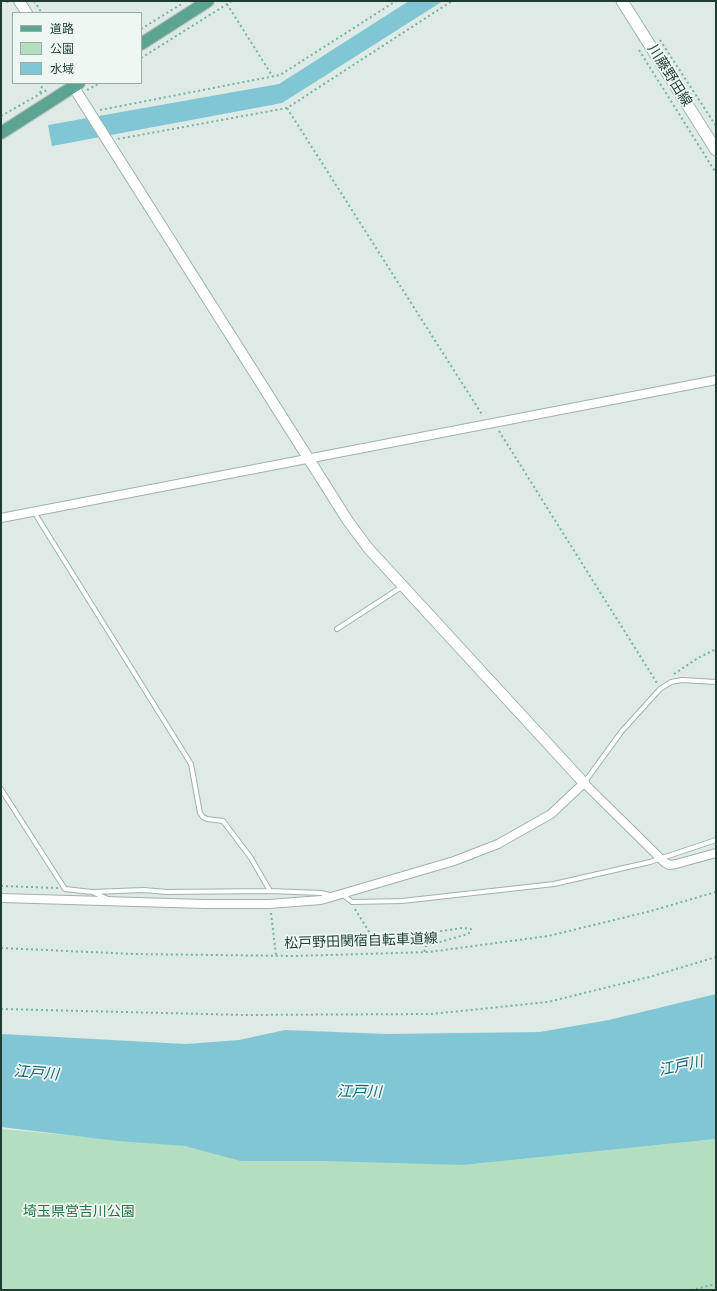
<!DOCTYPE html>
<meta charset="utf-8">
<style>
body{margin:0}
#map{position:relative;width:717px;height:1291px;overflow:hidden;background:#ddeae5;font-family:"Nunito Sans","Noto Sans JP",sans-serif}
canvas{display:block}
.frame{position:absolute;inset:0;border:2px solid #1e3b34;pointer-events:none}
.legend{position:absolute;left:12px;top:12px;width:130px;height:72px;box-sizing:border-box;background:#eef7f2;border:1px solid #9baca6;margin:0;padding:5px 7px;list-style:none;font-size:12px;color:#1e3b34}
.legend li{display:flex;align-items:center;gap:8px;height:20px}
.legend b{width:20px;border:1px solid #9baca6}
</style>
<div id="map">
<canvas width="717" height="1291"></canvas>
<div class="frame"></div>
<ul class="legend">
<li><b style="height:5px;background:#5ea493"></b>道路</li>
<li><b style="height:11px;background:#b4dec0"></b>公園</li>
<li><b style="height:11px;background:#80c6d5"></b>水域</li>
</ul>
</div>
<script>
const ctx = document.querySelector('canvas').getContext('2d');
ctx.lineJoin = 'round';
function fill(path, color) {
  ctx.fillStyle = color;
  ctx.fill(path, 'evenodd');
}
function shape(rows) {
  const path = new Path2D();
  for (const r of rows) {
    path.moveTo(r[0], r[1]);
    for (let i = 2; i < r.length; i += 2) path.lineTo(r[i], r[i + 1]);
  }
  return path;
}
function stroke(path, color, width, dash) {
  ctx.strokeStyle = color;
  ctx.lineWidth = width;
  ctx.lineCap = dash ? 'butt' : 'round';
  ctx.setLineDash(dash || []);
  ctx.stroke(path);
}
function label(font, color, halo, rows, align = 'center') {
  ctx.font = font + ' "Nunito Sans","Noto Sans JP",sans-serif';
  ctx.lineWidth = 3.5;
  ctx.setLineDash([]);
  ctx.textBaseline = 'middle';
  ctx.strokeStyle = halo;
  ctx.fillStyle = color;
  for (const [text, x, y, turn = 0] of rows) {
    ctx.save();
    ctx.translate(x, y);
    ctx.rotate((+turn || 0) * Math.PI / 180);
    ctx.textAlign = isNaN(turn) ? turn : align;
    if (halo) ctx.strokeText(text, 0, 0);
    ctx.fillText(text, 0, 0);
    ctx.restore();
  }
}
fill(shape([
 [1,1129,185,1146,463,1165,716,1139,716,1290,1,1290]
]), '#b4dec0');
fill(shape([
 [409,1,443,1,282,103,52,146,48,125,279,84],
 [716,994,716,1139,463,1165,323,1161,241,1161,185,1146,118,1141,1,1127,1,1034,186,1044,239,1040,285,1030,386,1034,540,1032,609,1020]
]), '#80c6d5');
const service = shape([
 [34,512,191,764,200,813,203,817,207,819,223,821,251,858,270,891],
 [337,629,403,586],
 [584,783,622,731,660,689,671,682,682,680,716,682],
 [1,789,65,889,92,892,108,899],
 [92,892,144,890,167,892,270,891,321,893,333,896],
 [343,895,352,902,402,901,554,884,650,862,716,840]
]);
const minor = shape([
 [1,518,716,380],
 [1,898,205,904,269,904,321,900,454,861,498,844,551,814,584,783,664,862,669,865,676,864,716,853]
]);
const tertiary = shape([
 [19,1,27,13],
 [71,83,348,521,368,548,584,783]
]);
const secondary = shape([
 [622,1,716,150]
]);
const primary = shape([
 [141,44,208,1],
 [1,133,79,83]
]);
stroke(service, '#a0b2ac', 6);
stroke(minor, '#a0b2ac', 10);
stroke(tertiary, '#a0b2ac', 12);
stroke(secondary, '#9cb7ad', 13);
stroke(primary, '#bcc4c2', 14);
stroke(shape([
 [7,1,9,5],
 [34,1,42,13],
 [227,4,273,77],
 [141,29,183,3],
 [660,40,716,126],
 [639,50,716,173],
 [141,58,232,1],
 [87,90,100,83],
 [40,93,43,83],
 [287,108,483,416],
 [100,110,280,75,396,1],
 [1,116,47,90],
 [118,139,287,108,452,1],
 [499,431,657,683],
 [674,674,698,658,716,649],
 [1,886,58,888],
 [355,909,371,935,413,935,462,928,471,929,471,931,468,934,426,946,424,952],
 [271,913,276,955],
 [1,948,134,954,295,956,429,952,548,936,651,911,716,892],
 [1,1009,245,1015,431,1014,548,1002,653,976,716,957],
 [691,1290,716,1284]
]), '#7bb1a1', 2, [2, 3]);
stroke(service, '#fff', 4);
stroke(minor, '#fff', 8);
stroke(tertiary, '#fff', 10);
stroke(secondary, '#fff', 11);
stroke(primary, '#5ea493', 12);
label('14px', '#1e3b34', '#eef7f2', [
 ["川藤野田線",669,76,58],
 ["松戸野田関宿自転車道線",361,942,-2]
]);
label('14px', '#257445', '#eef7f2', [
 ["埼玉県営吉川公園",79,1213]
]);
label('italic 15px', '#14687a', '#eef7f2', [
 ["江戸川",681,1067,-12],
 ["江戸川",36,1074,5],
 ["江戸川",359,1093,1]
]);
</script>
